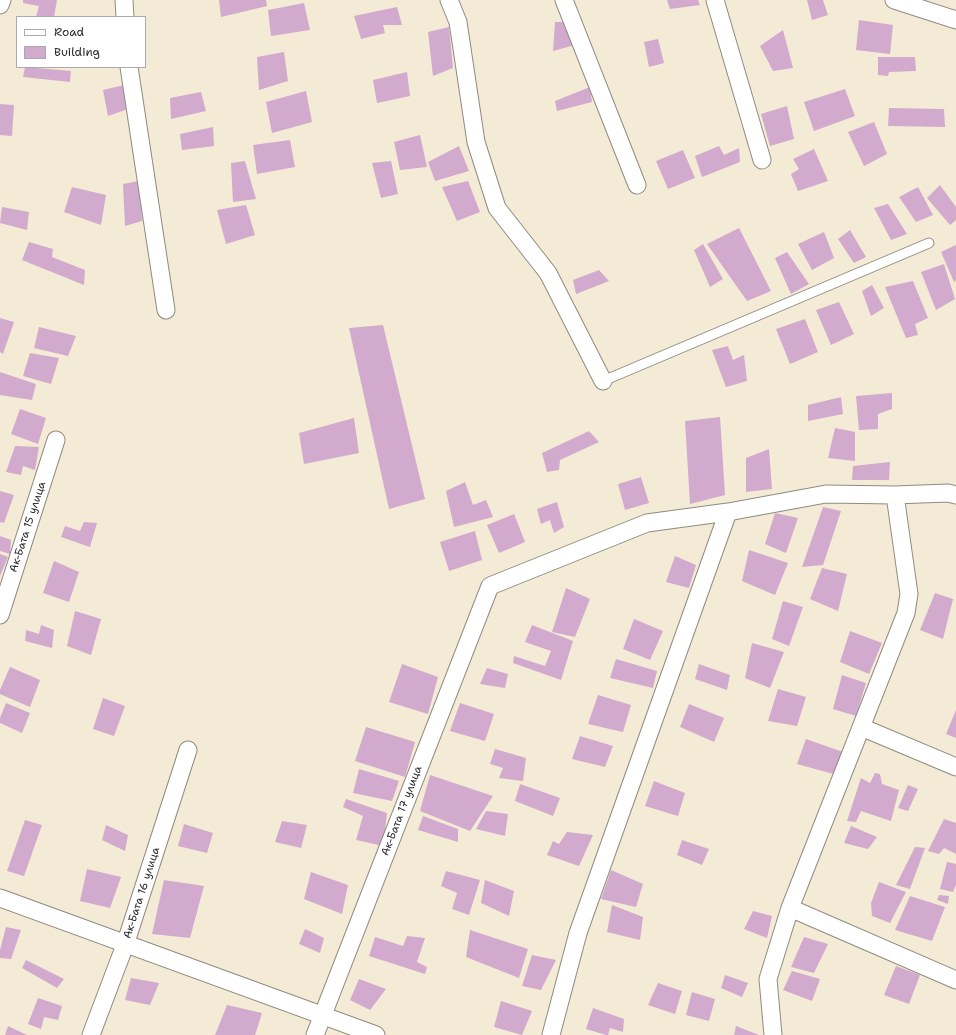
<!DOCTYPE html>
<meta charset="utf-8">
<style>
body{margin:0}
#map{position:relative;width:956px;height:1035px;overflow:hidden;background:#f4ebd6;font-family:"Shantell Sans",sans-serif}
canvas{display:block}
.legend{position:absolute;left:16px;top:16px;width:130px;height:52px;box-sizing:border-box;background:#fff;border:1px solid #aaa;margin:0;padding:5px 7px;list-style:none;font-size:12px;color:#2b2b2b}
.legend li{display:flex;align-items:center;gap:8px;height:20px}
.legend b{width:20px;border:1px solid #aaa}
</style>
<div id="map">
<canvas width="956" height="1035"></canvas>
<ul class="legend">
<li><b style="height:5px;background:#fff"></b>Road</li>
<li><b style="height:11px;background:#d2aacd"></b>Building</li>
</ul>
</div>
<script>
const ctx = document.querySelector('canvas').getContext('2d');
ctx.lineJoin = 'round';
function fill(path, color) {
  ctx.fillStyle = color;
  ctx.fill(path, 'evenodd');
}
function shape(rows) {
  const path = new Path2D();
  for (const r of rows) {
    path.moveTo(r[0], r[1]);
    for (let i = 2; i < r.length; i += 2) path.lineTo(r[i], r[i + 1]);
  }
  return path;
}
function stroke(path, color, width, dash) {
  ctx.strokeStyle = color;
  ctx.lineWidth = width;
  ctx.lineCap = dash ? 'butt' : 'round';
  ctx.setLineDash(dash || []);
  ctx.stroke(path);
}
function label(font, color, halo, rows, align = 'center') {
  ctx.font = font + ' "Shantell Sans",sans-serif';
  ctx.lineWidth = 4;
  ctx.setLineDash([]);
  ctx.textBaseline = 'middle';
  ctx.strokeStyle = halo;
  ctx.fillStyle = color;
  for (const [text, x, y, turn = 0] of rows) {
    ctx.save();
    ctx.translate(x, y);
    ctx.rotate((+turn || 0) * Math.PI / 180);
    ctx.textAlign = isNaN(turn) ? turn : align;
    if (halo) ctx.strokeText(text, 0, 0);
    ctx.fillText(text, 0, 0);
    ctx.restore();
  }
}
fill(shape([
 [23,0,57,0,54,17,36,17,39,6,23,3],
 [219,0,266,0,267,6,221,17],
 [667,0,698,0,700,5,670,9],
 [807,0,823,0,828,15,812,20],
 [304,3,310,30,271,36,268,10],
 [397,7,402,25,383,25,385,33,361,39,354,16],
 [859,20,893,25,890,54,856,50],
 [555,22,568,22,575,45,553,51],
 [449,27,453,68,433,76,428,32],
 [783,30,793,68,773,71,760,46],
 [658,39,664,63,649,67,644,42],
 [284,52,288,81,259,90,257,57],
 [878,57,915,57,916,71,889,72,888,76,878,75],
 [25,67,71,71,70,82,23,77],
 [407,72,410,96,377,103,373,80],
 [124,85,128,109,108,116,103,90],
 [590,87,592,102,557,111,555,101],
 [845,89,855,116,814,131,804,102],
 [306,91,312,122,272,133,266,102],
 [201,92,206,111,171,119,170,98],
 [0,104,14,105,12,136,0,135],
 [787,106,794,139,770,146,761,114],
 [889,108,944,109,945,127,888,126],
 [874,122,887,154,864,166,848,132],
 [213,127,214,146,182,150,180,134],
 [420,135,427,167,400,170,394,142],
 [290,140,295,167,257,174,253,145],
 [459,146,469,171,435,181,428,162],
 [719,146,724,155,739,148,740,162,702,177,695,156],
 [814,149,828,181,798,191,791,174,799,169,793,159],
 [683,150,695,178,668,189,656,161],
 [245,161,256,199,233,202,231,163],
 [391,161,398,194,381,198,372,163],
 [139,181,142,221,125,226,123,184],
 [468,181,480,212,457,221,442,187],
 [940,185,956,207,956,220,950,225,927,198],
 [72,187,106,195,101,225,64,212],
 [918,187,933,215,916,222,899,197],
 [888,204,907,234,891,240,874,208],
 [246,205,255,235,226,244,217,210],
 [2,207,29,212,27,230,0,223],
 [739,228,771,291,747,301,707,244],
 [850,230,866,257,854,263,838,239],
 [824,232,834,258,812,270,798,244],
 [29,242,53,249,52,257,85,270,84,285,22,260],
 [703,244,723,279,710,287,694,250],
 [956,245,956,280,954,282,941,252],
 [787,252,809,284,791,294,775,258],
 [944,264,955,299,936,310,921,272],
 [599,270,609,281,576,294,573,280],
 [913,281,928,318,915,324,918,335,906,338,885,287],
 [872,285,884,308,871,316,862,291],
 [839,302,854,334,831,345,816,310],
 [0,318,14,322,3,354,0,352],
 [805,319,818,352,790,364,776,329],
 [383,325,425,499,389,509,349,328],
 [39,327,76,336,68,356,34,348],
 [728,346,733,360,744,355,747,381,726,387,712,350],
 [30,353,59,358,51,384,23,376],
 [0,372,36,384,32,400,0,395],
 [892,393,892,409,878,414,878,429,859,430,856,396],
 [841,397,843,414,808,421,808,405],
 [20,409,46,418,38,444,11,434],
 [720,417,725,495,690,504,685,421],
 [354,418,359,453,304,464,299,433],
 [835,428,855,432,855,461,828,458],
 [589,431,599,442,560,460,559,470,547,472,542,453],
 [15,446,39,447,35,470,23,466,21,475,6,472],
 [769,449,772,489,746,492,746,458],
 [890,462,889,480,852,480,853,466],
 [641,477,649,503,625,510,618,484],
 [465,482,473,505,486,500,493,517,454,527,446,491],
 [0,491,14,495,4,523,0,522],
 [557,502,564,527,554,533,550,520,541,524,537,509],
 [823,507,841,511,823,565,802,567],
 [775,513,798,518,786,553,765,544],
 [514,514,525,542,499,553,487,525],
 [84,522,97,523,90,547,61,537,65,526,80,531],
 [475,531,482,560,449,571,440,542],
 [0,536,11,540,10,554,0,551],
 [749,550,788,563,775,595,742,581],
 [0,554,8,557,0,576],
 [675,556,696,565,689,588,666,582],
 [54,561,79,572,69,602,43,593],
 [822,568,847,574,838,611,810,599],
 [566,588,590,599,575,637,552,632],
 [935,593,953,599,943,639,920,630],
 [783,601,803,607,789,646,772,639],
 [75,611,101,619,91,655,67,646],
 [634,619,663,631,650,660,623,649],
 [41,625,54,630,52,648,25,641,26,630,39,634],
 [532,625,573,641,561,680,513,663,514,656,545,666,551,651,525,642],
 [850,631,882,643,869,674,840,662],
 [752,643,784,652,770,688,745,678],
 [616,659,657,671,653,688,610,678],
 [402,664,438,677,428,714,389,702],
 [699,664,730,675,727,690,695,679],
 [10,667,40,680,30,707,0,694,0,690],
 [487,668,508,674,505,688,480,684],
 [842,675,866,683,856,716,833,709],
 [778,689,806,697,797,726,768,721],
 [598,695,631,705,623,732,588,724],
 [103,698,125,706,114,736,93,729],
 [6,703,30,713,22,733,0,723,0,718],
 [460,703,494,714,485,741,450,731],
 [689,704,724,718,714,742,680,727],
 [956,710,956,738,946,734],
 [366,727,415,742,405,777,355,761],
 [580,736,613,746,605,767,572,759],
 [806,739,843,752,837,775,797,764],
 [495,749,526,758,523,781,499,778,503,768,490,764],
 [359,769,399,781,392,801,353,793],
 [875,773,880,774,882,784,899,790,891,821,861,811,856,822,847,821,861,778,870,783],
 [430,775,493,796,470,831,420,811],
 [654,781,685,793,678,816,645,806],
 [520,784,560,798,553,816,515,801],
 [908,785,918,789,908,811,898,808],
 [346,799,387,813,383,846,356,840,363,816,343,807],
 [486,811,508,814,505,836,476,829],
 [423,816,458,829,458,842,418,830],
 [944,819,956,823,956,854,944,848,939,854,928,851],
 [25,820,42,825,24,876,7,871],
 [282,821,307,825,301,848,275,842],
 [184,824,213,833,207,853,178,846],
 [106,825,128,835,125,851,102,840],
 [851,826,877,837,868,849,844,843],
 [567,832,593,835,579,866,547,855,553,841,559,844],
 [682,840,709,849,702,865,677,855],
 [915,847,925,848,910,889,896,885],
 [947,862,956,864,956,885,953,892,940,889],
 [87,869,121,877,110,908,80,901],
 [611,870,643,884,636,907,601,899],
 [446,871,480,880,469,915,452,909,457,893,441,886],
 [311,872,348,885,342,914,304,899],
 [164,880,204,886,190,938,152,934],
 [485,880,514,891,509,916,481,903],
 [879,882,906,892,890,923,872,916,871,903],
 [939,895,949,896,948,904,937,900],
 [910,896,945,907,932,941,895,930],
 [612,905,643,917,640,940,607,932],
 [753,911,772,916,767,938,744,929],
 [6,927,21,930,11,959,0,958,0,950],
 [305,929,324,938,320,953,299,944],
 [470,930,528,949,519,978,466,957],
 [407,936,425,938,417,962,427,967,425,974,369,956,375,937,403,946],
 [804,937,828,944,814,973,791,967],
 [532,955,556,960,541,990,522,986],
 [26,960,64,979,57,988,22,968],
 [896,966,920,975,909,1004,884,995],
 [792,971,820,979,812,1001,783,990],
 [725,975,748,983,742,997,721,988],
 [131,978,159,983,150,1005,125,1000],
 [359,979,386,989,370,1010,350,1000],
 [658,983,682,991,675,1014,648,1005],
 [692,992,715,999,709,1021,686,1015],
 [38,998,62,1006,58,1020,44,1017,41,1029,28,1024],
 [501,1001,532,1011,522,1035,494,1027],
 [227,1005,262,1013,255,1035,215,1035],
 [593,1008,624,1019,623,1032,610,1028,608,1035,606,1035,586,1029],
 [8,1026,27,1035,5,1035],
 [736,1026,759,1035,734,1035]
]), '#d2aacd');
const service = shape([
 [603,381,929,243]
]);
const minor = shape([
 [124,0,125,17],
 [449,0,458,22,476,142,497,208,548,273,603,381],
 [564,0,637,185],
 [715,0,762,160],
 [894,0,956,20],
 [0,5,2,0],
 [129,67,166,310],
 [0,615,56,440],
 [861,727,956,767],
 [0,898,376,1035],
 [790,908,956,980],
 [91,1035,125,945,188,750],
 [315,1035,490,586,647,523,728,512,826,494,895,495,948,493,956,495],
 [551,1035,578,933,728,512],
 [773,1035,768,979,790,908,906,613,909,594,895,495]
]);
stroke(service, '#908b80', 11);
stroke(minor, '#908b80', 19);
stroke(service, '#fff', 9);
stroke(minor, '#fff', 17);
label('11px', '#2b2b2b', '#fff', [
 ["Ак-Бата 15 улица",28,527,-72],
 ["Ак-Бата 17 улица",402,811,-69],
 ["Ак-Бата 16 улица",142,893,-72]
]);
</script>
